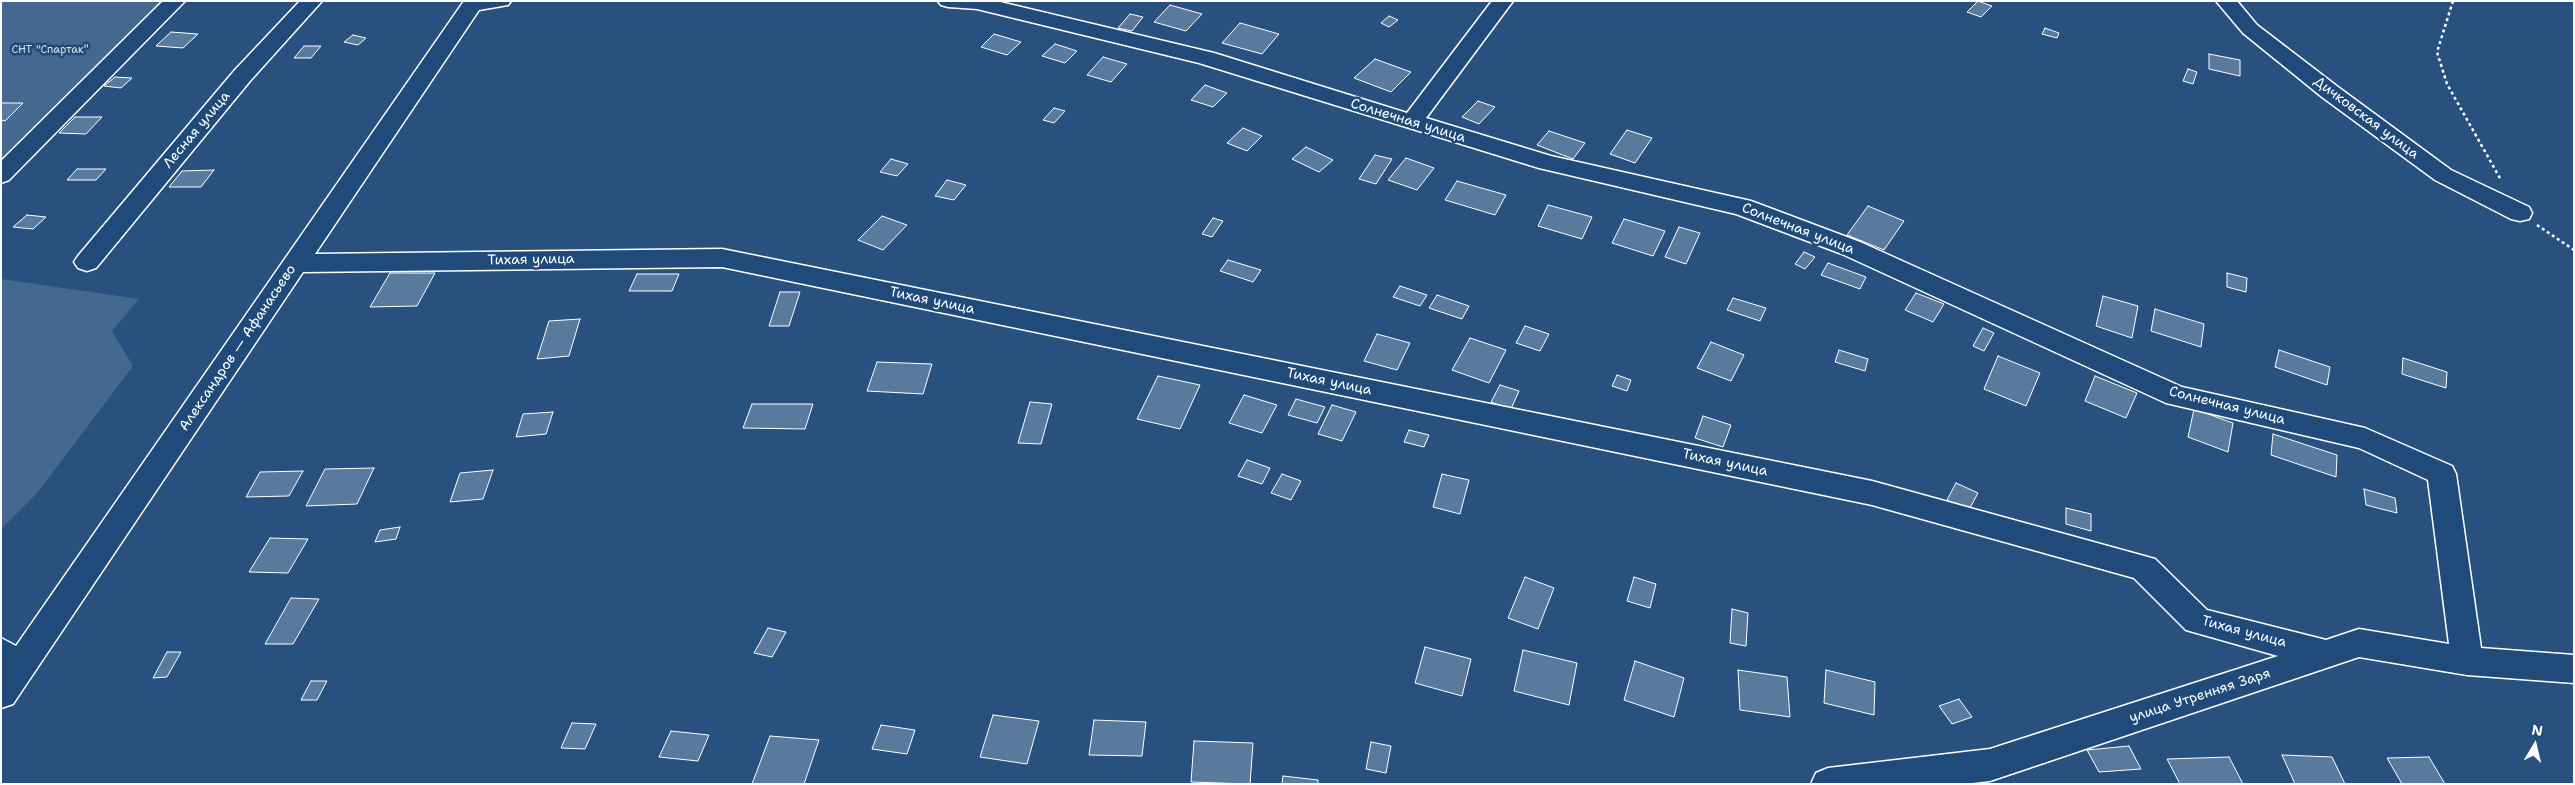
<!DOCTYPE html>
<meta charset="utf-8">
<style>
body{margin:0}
#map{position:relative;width:2575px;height:785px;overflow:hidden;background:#28517f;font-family:"Shantell Sans",sans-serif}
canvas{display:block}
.frame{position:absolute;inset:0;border:2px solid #fff;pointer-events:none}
.north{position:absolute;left:2510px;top:720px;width:50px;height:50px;-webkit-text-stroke:4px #1f4a7a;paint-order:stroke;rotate:9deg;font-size:14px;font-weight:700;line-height:20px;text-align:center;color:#fff}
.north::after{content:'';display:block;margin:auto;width:18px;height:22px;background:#fff;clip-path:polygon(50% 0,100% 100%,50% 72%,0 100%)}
</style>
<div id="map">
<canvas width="2575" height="785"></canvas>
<div class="frame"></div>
<div class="north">N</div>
</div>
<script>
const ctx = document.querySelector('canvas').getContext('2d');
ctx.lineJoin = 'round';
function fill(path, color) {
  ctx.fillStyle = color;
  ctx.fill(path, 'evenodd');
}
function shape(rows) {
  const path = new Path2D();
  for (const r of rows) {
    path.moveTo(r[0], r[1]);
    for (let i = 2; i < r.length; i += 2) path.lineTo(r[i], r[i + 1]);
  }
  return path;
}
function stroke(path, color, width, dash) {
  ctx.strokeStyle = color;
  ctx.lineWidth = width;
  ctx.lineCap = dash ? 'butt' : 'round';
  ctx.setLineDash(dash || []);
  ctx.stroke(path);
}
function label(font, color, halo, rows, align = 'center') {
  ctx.font = font + ' "Shantell Sans",sans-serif';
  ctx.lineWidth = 5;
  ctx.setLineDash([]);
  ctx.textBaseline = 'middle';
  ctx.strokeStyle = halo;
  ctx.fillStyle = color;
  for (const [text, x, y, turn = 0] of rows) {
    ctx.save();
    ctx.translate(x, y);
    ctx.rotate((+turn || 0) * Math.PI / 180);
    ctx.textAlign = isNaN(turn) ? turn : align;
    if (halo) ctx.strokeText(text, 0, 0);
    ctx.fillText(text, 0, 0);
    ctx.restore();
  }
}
fill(shape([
 [1,1,164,1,1,169],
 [1,279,139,299,112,331,133,366,38,492,1,529]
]), '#446890');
const building = shape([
 [1978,1,1992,6,1981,17,1967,12,1978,1],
 [1170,5,1202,14,1186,31,1154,22,1170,5],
 [1130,14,1143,17,1132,31,1118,28,1130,14],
 [1389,16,1398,20,1389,27,1381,23,1389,16],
 [1240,23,1279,34,1262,54,1222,43,1240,23],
 [2045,28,2059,33,2057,38,2042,34,2045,28],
 [171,32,198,34,183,48,156,46,171,32],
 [994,34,1021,42,1007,55,981,47,994,34],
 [353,35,366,38,358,45,344,42,353,35],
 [1055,44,1077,51,1065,63,1042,56,1055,44],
 [304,46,321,46,311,58,294,58,304,46],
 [2209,54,2240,60,2240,76,2209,69,2209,54],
 [1103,57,1127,64,1111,82,1087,75,1103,57],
 [1375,59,1411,72,1391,92,1354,78,1375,59],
 [2188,69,2197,72,2193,84,2183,81,2188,69],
 [115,77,132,78,121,88,104,86,115,77],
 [1205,85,1227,93,1213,107,1191,100,1205,85],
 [1478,101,1495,107,1479,124,1462,117,1478,101],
 [1,103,23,103,5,121,1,120,1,103],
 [1054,108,1065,111,1054,123,1043,120,1054,108],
 [75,117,102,117,86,134,59,133,75,117],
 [1243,128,1262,136,1247,151,1227,143,1243,128],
 [1627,130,1652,138,1635,163,1610,154,1627,130],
 [1549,131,1585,143,1573,159,1537,145,1549,131],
 [1306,147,1333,160,1319,172,1292,159,1306,147],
 [1375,155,1392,159,1376,184,1359,179,1375,155],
 [1406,158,1434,168,1417,190,1388,180,1406,158],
 [891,159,908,164,897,176,880,172,891,159],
 [77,169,106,169,96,180,67,180,77,169],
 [214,170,201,187,169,187,182,171,214,170],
 [947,180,966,185,954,200,935,196,947,180],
 [1457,181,1506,195,1495,215,1445,200,1457,181],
 [1548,205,1592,217,1582,239,1538,226,1548,205],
 [1868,206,1904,221,1884,250,1847,235,1868,206],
 [27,215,46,217,33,229,13,227,27,215],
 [882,216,907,225,883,250,858,240,882,216],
 [1213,218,1223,221,1212,237,1202,234,1213,218],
 [1624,219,1665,231,1653,256,1612,243,1624,219],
 [1679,227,1700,233,1686,264,1665,257,1679,227],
 [1804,252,1815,257,1805,269,1795,264,1804,252],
 [1228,260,1261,270,1253,282,1220,271,1228,260],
 [1828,263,1866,277,1860,289,1821,275,1828,263],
 [390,273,435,273,417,306,370,307,390,273],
 [2227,273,2247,278,2246,292,2227,287,2227,273],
 [637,274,679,274,672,291,629,291,637,274],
 [1400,286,1427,295,1420,306,1393,297,1400,286],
 [780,292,800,292,789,326,769,326,780,292],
 [1916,293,1944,304,1933,322,1905,310,1916,293],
 [1437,295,1469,306,1462,319,1429,308,1437,295],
 [2103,296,2138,306,2132,338,2096,326,2103,296],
 [1733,298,1766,308,1760,321,1727,310,1733,298],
 [2155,309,2204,324,2201,347,2151,331,2155,309],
 [580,319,569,356,537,359,549,321,580,319],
 [1525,326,1549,334,1540,351,1516,343,1525,326],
 [1983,328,1994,333,1984,351,1973,346,1983,328],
 [1377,334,1410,343,1397,370,1364,361,1377,334],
 [1470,338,1506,350,1489,383,1452,370,1470,338],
 [1711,342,1744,355,1731,381,1697,368,1711,342],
 [1839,350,1868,359,1865,371,1835,362,1839,350],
 [2279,350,2330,367,2327,385,2275,367,2279,350],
 [1998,356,2040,373,2026,406,1984,389,1998,356],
 [2403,358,2447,372,2446,388,2402,374,2403,358],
 [877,362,932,364,923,394,867,391,877,362],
 [1617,375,1631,380,1627,391,1612,386,1617,375],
 [1158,376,1200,385,1180,429,1137,419,1158,376],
 [2095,376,2137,393,2126,418,2085,401,2095,376],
 [1500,385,1519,391,1511,409,1491,402,1500,385],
 [1244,395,1277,405,1262,433,1229,423,1244,395],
 [1296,399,1325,407,1317,423,1288,415,1296,399],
 [1030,402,1052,404,1041,444,1018,443,1030,402],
 [752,404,813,404,805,429,743,428,752,404],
 [1332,405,1356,412,1342,441,1318,434,1332,405],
 [2194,409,2233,423,2228,452,2188,437,2194,409],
 [553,412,546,434,516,437,523,414,553,412],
 [1703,416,1731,425,1723,447,1695,438,1703,416],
 [1409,430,1429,435,1424,447,1404,442,1409,430],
 [2273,434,2337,455,2336,477,2271,455,2273,434],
 [1247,460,1270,468,1262,484,1238,476,1247,460],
 [374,468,357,504,306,506,325,469,374,468],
 [493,470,483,499,450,502,460,473,493,470],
 [303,471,289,496,246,497,260,472,303,471],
 [1282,474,1301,481,1291,500,1271,493,1282,474],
 [1442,474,1469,480,1460,514,1433,507,1442,474],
 [1956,483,1978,493,1969,510,1947,500,1956,483],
 [2364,489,2395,498,2397,513,2366,505,2364,489],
 [2066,508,2091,514,2091,531,2066,524,2066,508],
 [400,527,396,539,375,542,380,530,400,527],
 [270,538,308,539,288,573,249,572,270,538],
 [1525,577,1554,588,1538,629,1508,618,1525,577],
 [1634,577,1656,584,1650,608,1627,601,1634,577],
 [291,598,319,599,293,644,265,644,291,598],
 [1732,609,1748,613,1746,646,1730,643,1732,609],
 [768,628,786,632,772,657,754,653,768,628],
 [1425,647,1471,659,1462,696,1415,683,1425,647],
 [1523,650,1577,663,1569,705,1514,691,1523,650],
 [167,652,181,652,167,677,153,678,167,652],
 [1635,661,1684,678,1674,717,1624,700,1635,661],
 [1738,670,1787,677,1790,717,1740,710,1738,670],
 [1826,670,1875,682,1874,715,1824,703,1826,670],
 [311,681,327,681,317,700,301,700,311,681],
 [1959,699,1972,717,1952,724,1939,706,1959,699],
 [993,715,1039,721,1027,764,980,757,993,715],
 [1094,720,1146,722,1142,756,1089,755,1094,720],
 [572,723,596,724,585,749,561,748,572,723],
 [881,725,915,730,907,754,872,749,881,725],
 [671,731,709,735,698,761,659,757,671,731],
 [770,736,819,740,804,784,752,784,770,736],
 [1194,741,1253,743,1250,784,1191,782,1194,741],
 [1371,742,1391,746,1386,773,1366,769,1371,742],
 [2129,746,2141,769,2099,772,2087,750,2129,746],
 [2282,755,2332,757,2345,784,2295,784,2282,755],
 [2229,757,2243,784,2180,784,2167,759,2229,757],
 [2429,757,2445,784,2402,784,2387,758,2429,757],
 [1283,776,1318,780,1318,784,1282,784,1283,776]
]);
fill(building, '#5a7a9d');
stroke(building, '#fff', 1);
const minor = shape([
 [163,1,185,1,9,180,1,183,1,161,163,1],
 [300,1,322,1,250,81,96,268,87,271,78,268,74,262,78,256,234,71,300,1],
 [464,1,511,1,508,5,479,10,315,254,722,249,1872,481,2155,559,2207,610,2326,640,2359,629,2449,644,2428,480,2359,448,2166,403,1842,254,1736,214,1539,168,1199,63,977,9,948,7,941,5,938,1,996,1,1214,53,1407,113,1492,1,1513,1,1426,118,1551,156,1751,201,1860,242,2182,387,2365,428,2452,466,2456,474,2481,648,2574,655,2574,683,2467,675,2359,657,1990,781,1964,784,1811,784,1816,773,1828,768,1990,749,2278,656,2186,630,2134,578,1872,505,722,267,303,272,13,704,1,708,1,638,16,646,464,1],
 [2216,1,2237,1,2257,25,2338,87,2451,170,2529,207,2532,213,2529,219,2520,221,2511,219,2435,180,2322,97,2243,33,2216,1]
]);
stroke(minor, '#fff', 3);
stroke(shape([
 [2453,1,2437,52,2447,84,2501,180],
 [2537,225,2574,250]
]), '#fff', 2.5, [3, 3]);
fill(minor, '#1f4a7a');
label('11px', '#dae1e9', '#1f4a7a', [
 ["СНТ \"Спартак\"",50,50]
]);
label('14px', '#fff', '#1f4a7a', [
 ["Дичковская улица",2366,118,37],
 ["Солнечная улица",1408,121,17],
 ["Лесная улица",197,130,-50],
 ["Солнечная улица",1798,229,21],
 ["Тихая улица",531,260,-1],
 ["Тихая улица",932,301,12],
 ["Александров — Афанасьево",238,348,-56],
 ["Тихая улица",1329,382,12],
 ["Солнечная улица",2227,406,14],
 ["Тихая улица",1725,463,12],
 ["Тихая улица",2244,632,15],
 ["улица Утренняя Заря",2200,696,-18]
]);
</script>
